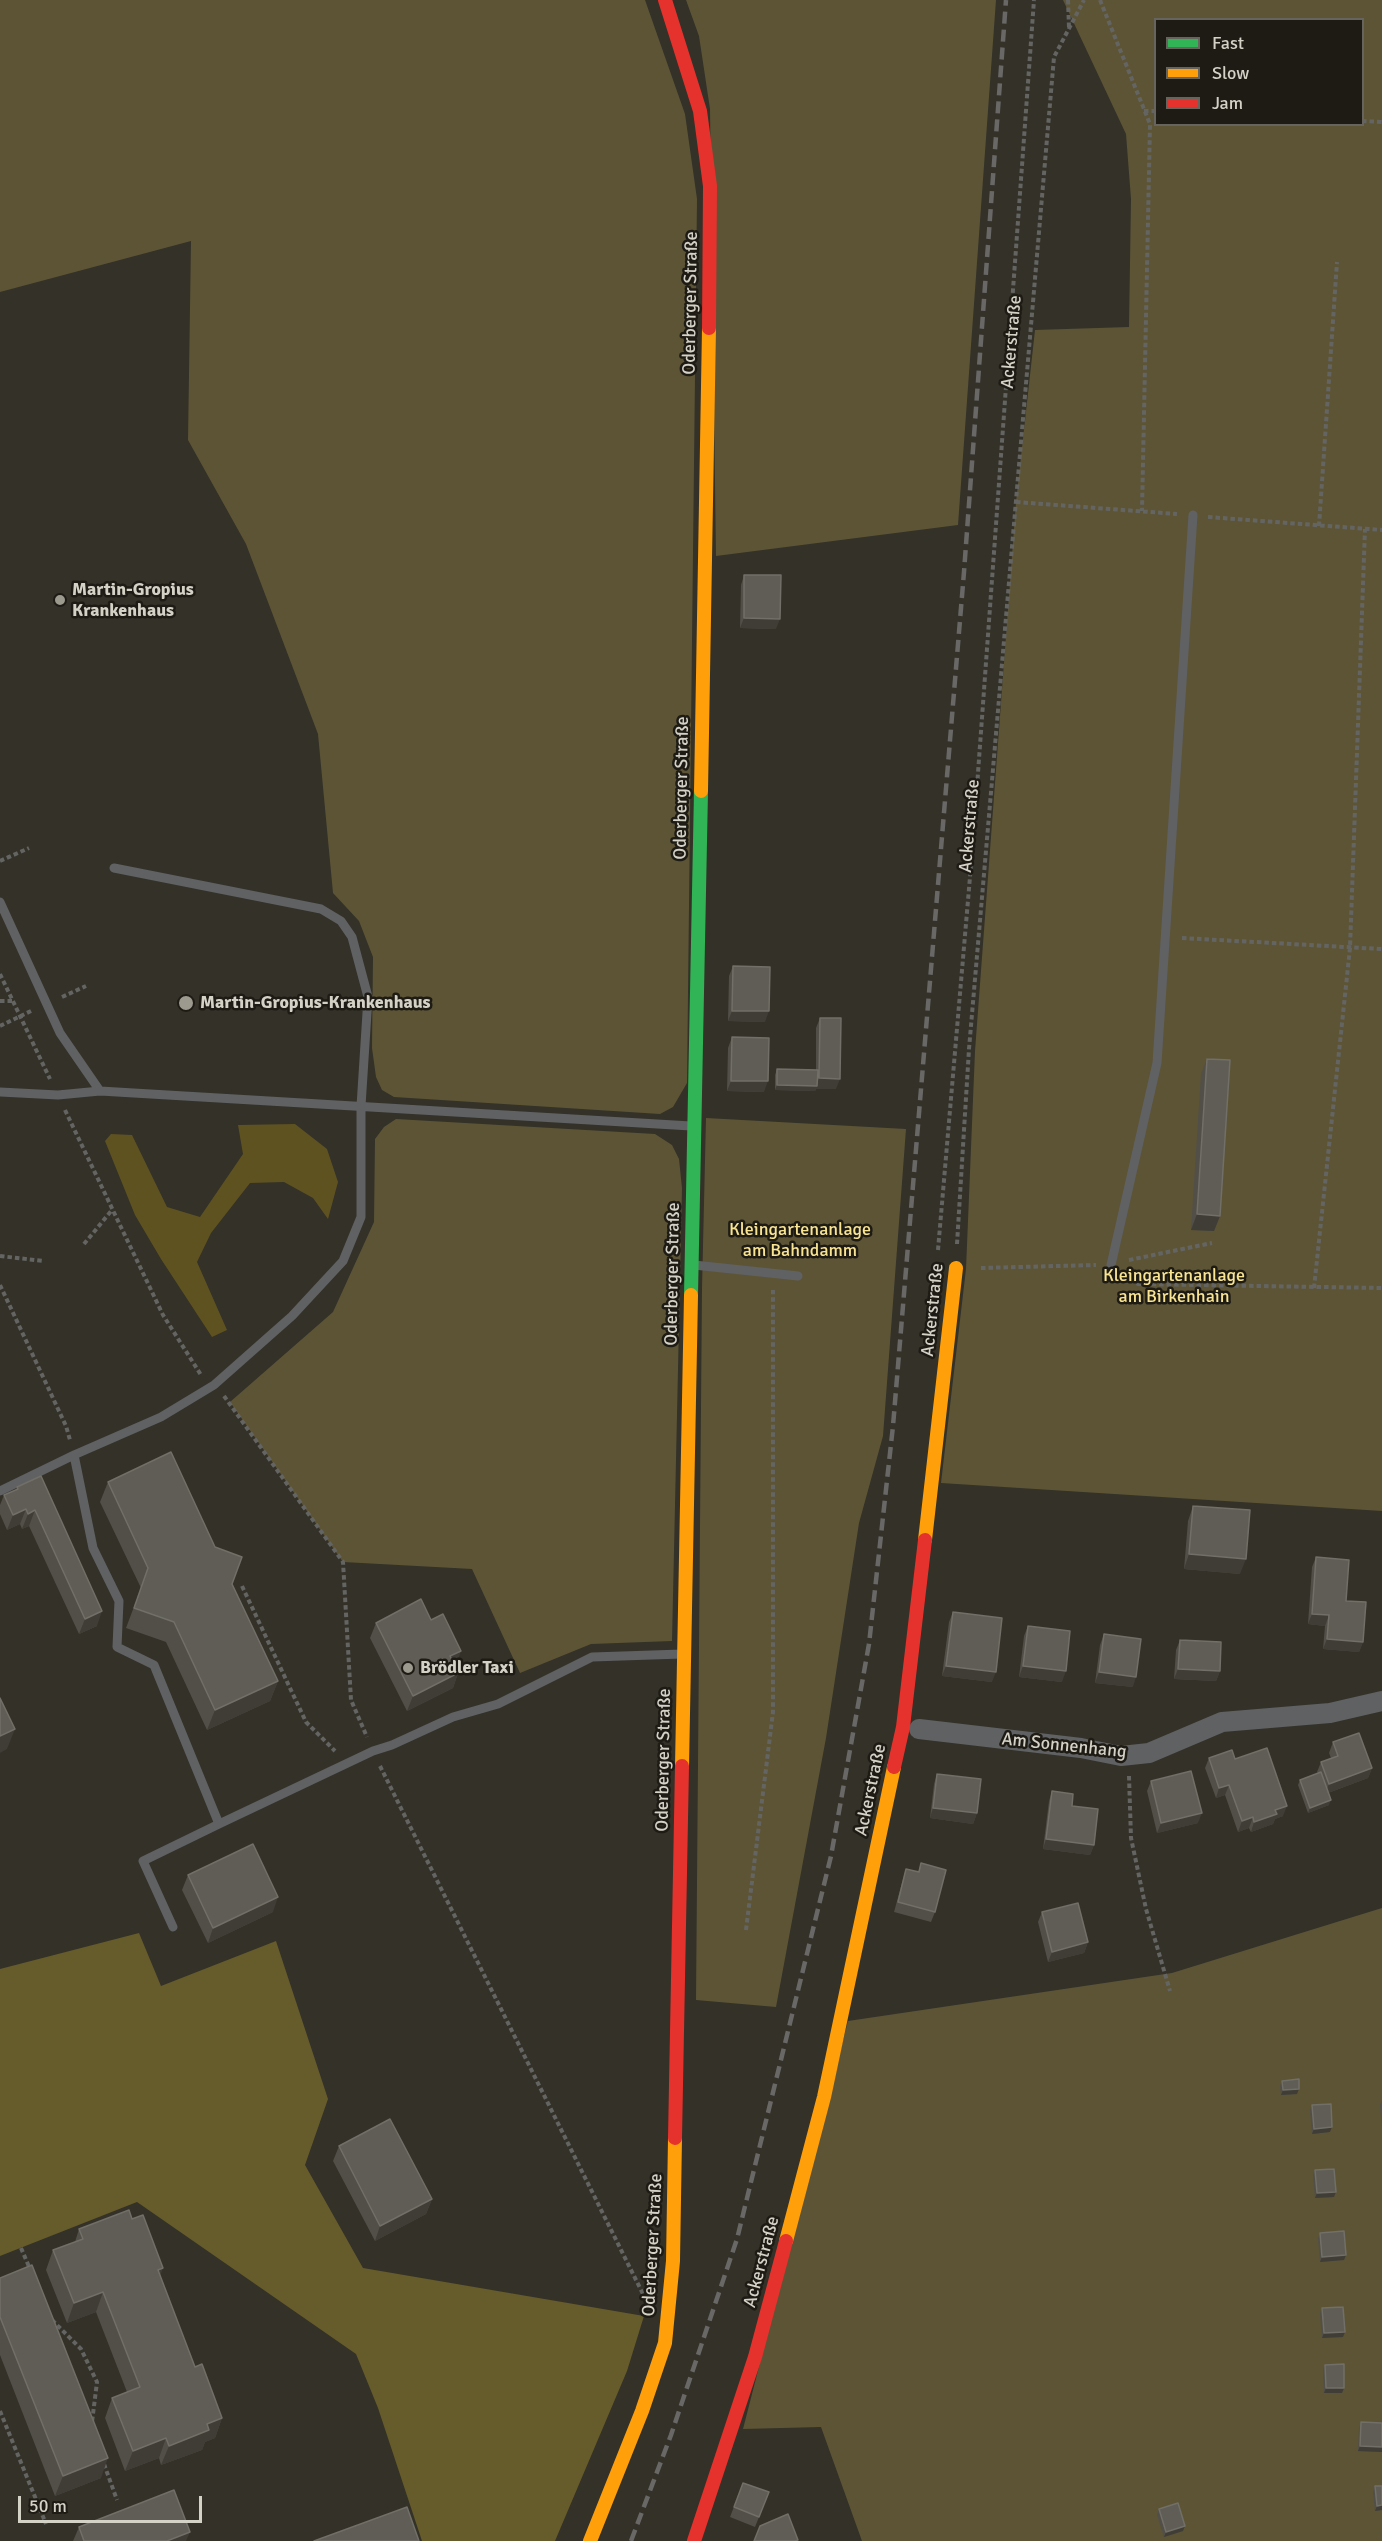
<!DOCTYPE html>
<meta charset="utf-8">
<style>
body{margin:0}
#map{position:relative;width:1382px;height:2541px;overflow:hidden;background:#333128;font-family:Signika,sans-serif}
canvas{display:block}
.legend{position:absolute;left:1154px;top:18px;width:210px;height:108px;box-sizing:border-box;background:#1d1b14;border:2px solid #66645c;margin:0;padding:8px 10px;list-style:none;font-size:18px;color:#d4d1c7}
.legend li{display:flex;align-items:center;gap:12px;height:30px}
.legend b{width:30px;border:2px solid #66645c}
.scale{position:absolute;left:18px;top:2496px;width:184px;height:27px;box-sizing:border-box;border:3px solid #d4d1c7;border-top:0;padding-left:8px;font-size:18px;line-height:21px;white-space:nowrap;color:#d4d1c7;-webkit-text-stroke:4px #1d1b14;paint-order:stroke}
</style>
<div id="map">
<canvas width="1382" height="2541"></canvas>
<ul class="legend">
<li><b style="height:8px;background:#30b455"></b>Fast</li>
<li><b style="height:8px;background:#ff9f0a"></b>Slow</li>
<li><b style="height:8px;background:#e5322d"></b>Jam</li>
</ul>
<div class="scale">50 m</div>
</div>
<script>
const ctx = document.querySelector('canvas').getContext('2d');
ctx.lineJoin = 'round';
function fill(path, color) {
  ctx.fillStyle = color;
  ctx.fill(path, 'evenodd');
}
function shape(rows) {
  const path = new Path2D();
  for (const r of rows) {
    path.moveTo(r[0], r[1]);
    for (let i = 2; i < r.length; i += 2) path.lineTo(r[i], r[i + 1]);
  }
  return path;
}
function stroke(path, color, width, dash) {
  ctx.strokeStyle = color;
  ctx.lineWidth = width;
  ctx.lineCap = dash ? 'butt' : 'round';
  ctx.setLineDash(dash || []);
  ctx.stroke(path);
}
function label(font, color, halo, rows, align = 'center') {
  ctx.font = font + ' Signika,sans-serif';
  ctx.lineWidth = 5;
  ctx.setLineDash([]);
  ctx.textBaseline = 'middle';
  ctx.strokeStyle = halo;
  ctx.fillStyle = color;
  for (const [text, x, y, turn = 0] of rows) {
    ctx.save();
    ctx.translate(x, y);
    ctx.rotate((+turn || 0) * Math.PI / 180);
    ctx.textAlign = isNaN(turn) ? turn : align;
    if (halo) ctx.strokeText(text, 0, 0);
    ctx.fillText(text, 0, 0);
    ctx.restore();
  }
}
fill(shape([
 [0,0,645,0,685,114,697,199,687,1083,673,1107,660,1114,394,1097,382,1090,376,1077,372,1048,373,957,359,921,333,893,318,734,246,544,188,440,191,241,0,292],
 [686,0,996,0,958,525,716,556,710,109,699,36],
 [1063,0,1382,0,1382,1511,941,1483,966,1269,975,1051,1016,502,1035,330,1129,327,1131,199,1126,134],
 [1156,20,1362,20,1362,124,1156,124],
 [706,1118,906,1129,883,1436,859,1523,826,1738,776,2007,696,2000,702,1288],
 [396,1119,655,1134,672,1145,679,1159,682,1188,672,1641,591,1644,520,1673,472,1569,343,1562,230,1402,333,1312,374,1222,375,1139,384,1127],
 [1382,1908,1382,2541,862,2541,821,2427,743,2429,848,2021,1172,1973]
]), '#5d5436');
fill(shape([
 [139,1933,161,1986,276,1941,328,2099,305,2165,363,2268,644,2316,627,2371,555,2541,422,2541,378,2408,356,2354,137,2202,0,2256,0,1969]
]), '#665b2b');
fill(shape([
 [295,1124,327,1149,338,1182,328,1219,313,1198,284,1182,250,1183,211,1233,197,1262,227,1330,212,1337,161,1259,135,1215,105,1141,111,1134,132,1135,167,1207,200,1217,243,1154,238,1125]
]), '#5f5221');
stroke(shape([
 [1068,0,1069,28],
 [1100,0,1150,124,1142,511],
 [1144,111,1156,111],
 [1362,121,1382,122],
 [1016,502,1177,514],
 [1208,517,1382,530],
 [1319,526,1337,262],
 [0,861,29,848],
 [1182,938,1382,949],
 [0,974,50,1079],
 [62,997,86,986],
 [0,1001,12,1001],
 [0,1026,33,1010],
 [65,1110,163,1315,201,1375],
 [84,1244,112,1210],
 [957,1244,969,1049,1054,57,1084,0],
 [938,1250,973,842,1034,0],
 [0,1256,43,1261],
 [1129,1260,1212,1243],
 [981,1268,1096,1265],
 [1125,1274,1138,1284,1382,1288],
 [0,1285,66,1426,70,1440],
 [1314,1288,1350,948,1365,529],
 [224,1396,343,1562,351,1700,367,1737],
 [242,1586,306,1722,335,1751],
 [380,1766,644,2296],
 [1129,1776,1131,1838,1146,1909,1170,1991],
 [746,1930,773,1712,773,1290],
 [21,2248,30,2269],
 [52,2320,81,2349,97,2382,92,2422],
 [0,2411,46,2524],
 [104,2464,117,2500]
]), '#646563', 4, [4.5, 3]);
stroke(shape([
 [0,902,60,1033,100,1091,691,1126],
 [0,1092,58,1095,100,1091],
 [694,1265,798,1276],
 [1111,1265,1157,1063,1193,515],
 [74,1455,93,1548,119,1601,117,1647,154,1665,219,1824,143,1861,173,1927],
 [0,1491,74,1455,161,1417,214,1385,292,1316,343,1261,361,1217,361,1106,368,997,352,937,341,921,321,909,114,868],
 [219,1824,373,1751,392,1745,453,1717,498,1704,592,1657,682,1654]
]), '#606163', 9);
stroke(shape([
 [919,1729,1081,1748,1121,1756,1149,1753,1222,1722,1330,1713,1382,1701]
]), '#606163', 20);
stroke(shape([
 [691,1295,701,791]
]), '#30b455', 14);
stroke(shape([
 [701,791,709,328],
 [925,1540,956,1268],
 [682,1766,691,1295],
 [786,2241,824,2097,894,1767],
 [590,2541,642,2411,665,2343,673,2261,675,2138]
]), '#ff9f0a', 14);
stroke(shape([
 [665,0,700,111,710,186,709,328],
 [894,1767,903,1727,925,1540],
 [675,2138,682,1766],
 [694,2541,755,2357,786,2241]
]), '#e5322d', 14);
stroke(shape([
 [631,2541,671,2435,737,2239,831,1856,869,1644,893,1426,964,572,1006,0]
]), '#696867', 4.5, [12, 6]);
fill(shape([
 [744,575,776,629,740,628,741,585],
 [733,966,765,1022,728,1021,729,976],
 [820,1018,836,1089,816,1089,815,1091,775,1090,775,1075,777,1069,816,1070,816,1028],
 [732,1037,764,1092,727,1091,728,1048],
 [1207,1059,1220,1216,1214,1231,1191,1230,1201,1074],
 [41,1476,97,1626,79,1634,29,1526,22,1529,20,1524,7,1530,0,1514,0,1505,4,1495,16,1490,17,1487],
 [108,1482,232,1584,278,1681,270,1701,207,1730,166,1642,126,1628,141,1588,100,1502],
 [1193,1506,1240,1574,1184,1569,1188,1521],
 [1316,1557,1363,1642,1359,1652,1323,1649,1325,1626,1308,1624,1312,1567],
 [953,1612,992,1682,942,1676,949,1622],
 [376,1623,456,1666,455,1666,458,1673,453,1688,407,1711,370,1638],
 [1028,1626,1062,1682,1019,1677,1024,1636],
 [1104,1634,1133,1687,1095,1683,1100,1645],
 [1180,1640,1220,1671,1216,1681,1174,1679,1176,1650],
 [1333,1742,1372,1768,1368,1778,1328,1793,1329,1805,1308,1813,1298,1785,1300,1780,1318,1773,1317,1772,1321,1762,1331,1758,1329,1753],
 [1209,1758,1235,1759,1283,1816,1275,1819,1273,1824,1251,1832,1249,1828,1238,1832,1225,1795,1216,1798,1205,1768],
 [937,1774,977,1813,973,1824,930,1818,934,1784],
 [1151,1781,1198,1823,1157,1833,1147,1791],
 [1052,1791,1072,1806,1094,1845,1090,1855,1043,1849,1049,1801],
 [921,1863,935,1912,931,1922,894,1912,903,1879,906,1869,918,1872],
 [188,1875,273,1912,208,1943,182,1890],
 [1042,1912,1088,1942,1084,1953,1048,1962,1038,1922],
 [1282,2081,1297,2094,1281,2095,1280,2086],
 [1382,2100,1382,2129,1380,2105],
 [1312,2105,1330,2132,1312,2134,1310,2110],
 [339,2146,432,2199,426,2214,375,2241,333,2161],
 [1315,2170,1334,2197,1315,2198,1313,2175],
 [132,2219,160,2277,195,2367,222,2418,215,2438,205,2442,202,2450,161,2465,159,2458,125,2471,105,2418,112,2398,127,2392,96,2312,67,2323,46,2270,53,2250,75,2242,79,2229],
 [1320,2233,1346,2255,1344,2260,1320,2262,1318,2238],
 [0,2278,101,2478,55,2496,0,2355],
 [1322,2308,1345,2332,1343,2337,1322,2338,1320,2313],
 [1325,2365,1344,2388,1342,2393,1324,2393,1323,2370],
 [1361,2422,1382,2423,1382,2452,1358,2451,1359,2428],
 [743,2483,769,2492,755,2527,730,2517],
 [1375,2486,1382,2510,1375,2511,1373,2492],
 [1159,2509,1183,2531,1164,2537,1157,2515],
 [79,2527,186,2541,73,2541]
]), '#514f48');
fill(shape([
 [744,618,780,619,776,629,740,628],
 [732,1011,769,1011,765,1022,728,1021],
 [819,1078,840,1079,836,1089,816,1089,815,1091,775,1090,777,1085,816,1086],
 [731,1081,768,1081,764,1092,727,1091],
 [1197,1214,1220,1216,1214,1231,1191,1230],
 [26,1509,20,1524,7,1530,13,1515],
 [35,1510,29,1526,22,1529,28,1514],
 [1189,1554,1246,1559,1240,1574,1184,1569],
 [102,1611,97,1626,79,1634,85,1619],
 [1312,1614,1329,1615,1325,1626,1308,1624],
 [1327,1639,1363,1642,1359,1652,1323,1649],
 [461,1651,456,1666,444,1672,450,1656],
 [946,1666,996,1672,992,1682,942,1676],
 [1023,1666,1066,1671,1062,1682,1019,1677],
 [1178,1669,1220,1671,1216,1681,1174,1679],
 [1099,1672,1136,1677,1133,1687,1095,1683],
 [458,1673,453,1688,407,1711,413,1696],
 [278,1681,270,1701,207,1730,215,1710],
 [15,1729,7,1749,0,1753,0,1736],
 [1372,1768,1368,1778,1325,1794,1329,1784],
 [1229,1785,1225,1795,1216,1798,1219,1788],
 [1331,1800,1329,1805,1308,1813,1310,1808],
 [1287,1806,1283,1816,1275,1819,1273,1824,1251,1832,1254,1822,1275,1810],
 [933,1808,977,1813,973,1824,930,1818],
 [1202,1813,1198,1823,1157,1833,1161,1823],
 [1253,1817,1249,1828,1238,1832,1242,1821],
 [1046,1839,1094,1845,1090,1855,1043,1849],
 [278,1897,273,1912,208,1943,213,1928],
 [1088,1942,1084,1953,1048,1962,1052,1952],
 [1299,2089,1297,2094,1281,2095,1283,2090],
 [1332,2127,1330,2132,1312,2134,1314,2129],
 [1336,2192,1334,2197,1315,2198,1317,2193],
 [432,2199,426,2214,375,2241,380,2226],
 [1346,2255,1344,2260,1320,2262,1322,2257],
 [163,2268,156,2288,158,2270],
 [103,2292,96,2312,67,2323,74,2303],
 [1345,2332,1343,2337,1322,2338,1324,2333],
 [1326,2388,1344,2388,1342,2393,1324,2393],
 [222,2418,215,2438,205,2442,202,2450,161,2465,169,2446,207,2424],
 [166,2438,159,2458,125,2471,133,2451],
 [1360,2446,1382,2447,1382,2452,1358,2451],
 [108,2458,101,2478,55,2496,63,2476],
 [1382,2505,1382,2510,1375,2511,1377,2506],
 [1185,2526,1183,2531,1164,2537,1166,2532],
 [190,2532,186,2541,167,2541]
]), '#3f3d35');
const building = shape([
 [744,575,781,575,780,619,744,618,744,575],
 [733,966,770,967,769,1011,732,1011,733,966],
 [820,1018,841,1018,840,1079,819,1078,820,1018],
 [732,1037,769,1038,768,1081,731,1081,732,1037],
 [1207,1059,1230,1060,1220,1216,1197,1214,1207,1059],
 [777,1069,818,1070,817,1086,777,1085,777,1069],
 [171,1452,215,1547,242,1557,232,1584,278,1681,215,1710,174,1622,134,1608,148,1568,108,1482,171,1452],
 [41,1476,102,1611,85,1619,35,1510,28,1514,26,1509,13,1515,4,1495,18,1489,17,1487,41,1476],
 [1193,1506,1250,1510,1246,1559,1189,1554,1193,1506],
 [1316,1557,1349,1560,1346,1601,1366,1602,1363,1642,1327,1639,1329,1615,1312,1614,1316,1557],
 [421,1599,431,1620,443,1614,461,1651,450,1656,458,1673,413,1696,376,1623,421,1599],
 [953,1612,1002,1618,996,1672,946,1666,953,1612],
 [1028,1626,1070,1631,1066,1671,1023,1666,1028,1626],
 [1104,1634,1141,1639,1136,1677,1099,1672,1104,1634],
 [1180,1640,1221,1642,1220,1671,1178,1669,1180,1640],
 [0,1698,15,1729,0,1736,0,1698],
 [1359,1733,1372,1768,1329,1784,1321,1762,1338,1756,1333,1742,1359,1733],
 [1267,1748,1287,1806,1275,1810,1277,1814,1254,1822,1253,1817,1242,1821,1229,1785,1219,1788,1209,1758,1232,1750,1235,1759,1267,1748],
 [1191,1771,1202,1813,1161,1823,1151,1781,1191,1771],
 [1321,1772,1331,1800,1310,1808,1300,1780,1321,1772],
 [937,1774,981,1779,977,1813,933,1808,937,1774],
 [1052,1791,1073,1794,1072,1806,1098,1809,1094,1845,1046,1839,1052,1791],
 [253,1844,278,1897,213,1928,188,1875,253,1844],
 [921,1863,946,1870,935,1912,898,1902,906,1869,919,1872,921,1863],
 [1078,1903,1088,1942,1052,1952,1042,1912,1078,1903],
 [1299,2079,1299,2089,1283,2090,1282,2081,1299,2079],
 [1331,2104,1332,2127,1314,2129,1312,2105,1331,2104],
 [390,2119,432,2199,380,2226,339,2146,390,2119],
 [1334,2169,1336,2192,1317,2193,1315,2170,1334,2169],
 [129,2210,132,2219,143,2215,163,2268,158,2270,195,2367,202,2364,222,2418,207,2424,209,2430,169,2446,166,2438,133,2451,112,2398,140,2387,103,2292,74,2303,53,2250,83,2239,79,2229,129,2210],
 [1344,2231,1346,2255,1322,2257,1320,2233,1344,2231],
 [32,2265,108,2458,63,2476,0,2317,0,2278,32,2265],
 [1343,2307,1345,2332,1324,2333,1322,2308,1343,2307],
 [1344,2364,1344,2388,1326,2388,1325,2365,1344,2364],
 [1361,2422,1382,2423,1382,2447,1360,2446,1361,2422],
 [743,2483,769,2492,759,2517,734,2507,743,2483],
 [1375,2486,1382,2486,1382,2505,1377,2506,1375,2486],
 [174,2490,190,2532,167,2541,84,2541,79,2527,174,2490],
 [1178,2503,1185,2526,1166,2532,1159,2509,1178,2503],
 [407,2507,419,2541,314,2541,407,2507],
 [788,2514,798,2540,795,2541,754,2541,760,2526,788,2514]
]);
fill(building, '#5f5d55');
stroke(building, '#716f67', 1.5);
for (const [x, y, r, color] of [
 [60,600,6,"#9c998f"],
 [186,1003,8,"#9c998f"],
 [408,1668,6,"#9c998f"]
]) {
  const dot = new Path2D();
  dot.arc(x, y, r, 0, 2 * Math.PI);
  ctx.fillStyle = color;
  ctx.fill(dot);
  stroke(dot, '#1d1b14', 2);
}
label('18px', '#d4d1c7', '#1d1b14', [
 ["Oderberger Straße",691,303,-89],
 ["Ackerstraße",1012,342,-85],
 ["Oderberger Straße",682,788,-89],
 ["Ackerstraße",970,826,-85],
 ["Oderberger Straße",673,1274,-89],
 ["Ackerstraße",933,1310,-84],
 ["Am Sonnenhang",1064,1746,6],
 ["Oderberger Straße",664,1760,-89],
 ["Ackerstraße",871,1790,-78],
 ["Oderberger Straße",653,2245,-87],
 ["Ackerstraße",762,2262,-75]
]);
label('bold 18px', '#d4d1c7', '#1d1b14', [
 ["Martin-Gropius",72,590],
 ["Krankenhaus",72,611],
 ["Martin-Gropius-Krankenhaus",200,1003],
 ["Brödler Taxi",420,1668]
], 'left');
label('18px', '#f9e492', '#1d1b14', [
 ["Kleingartenanlage",800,1230],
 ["am Bahndamm",800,1251],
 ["Kleingartenanlage",1174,1276],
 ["am Birkenhain",1174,1297]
]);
</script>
